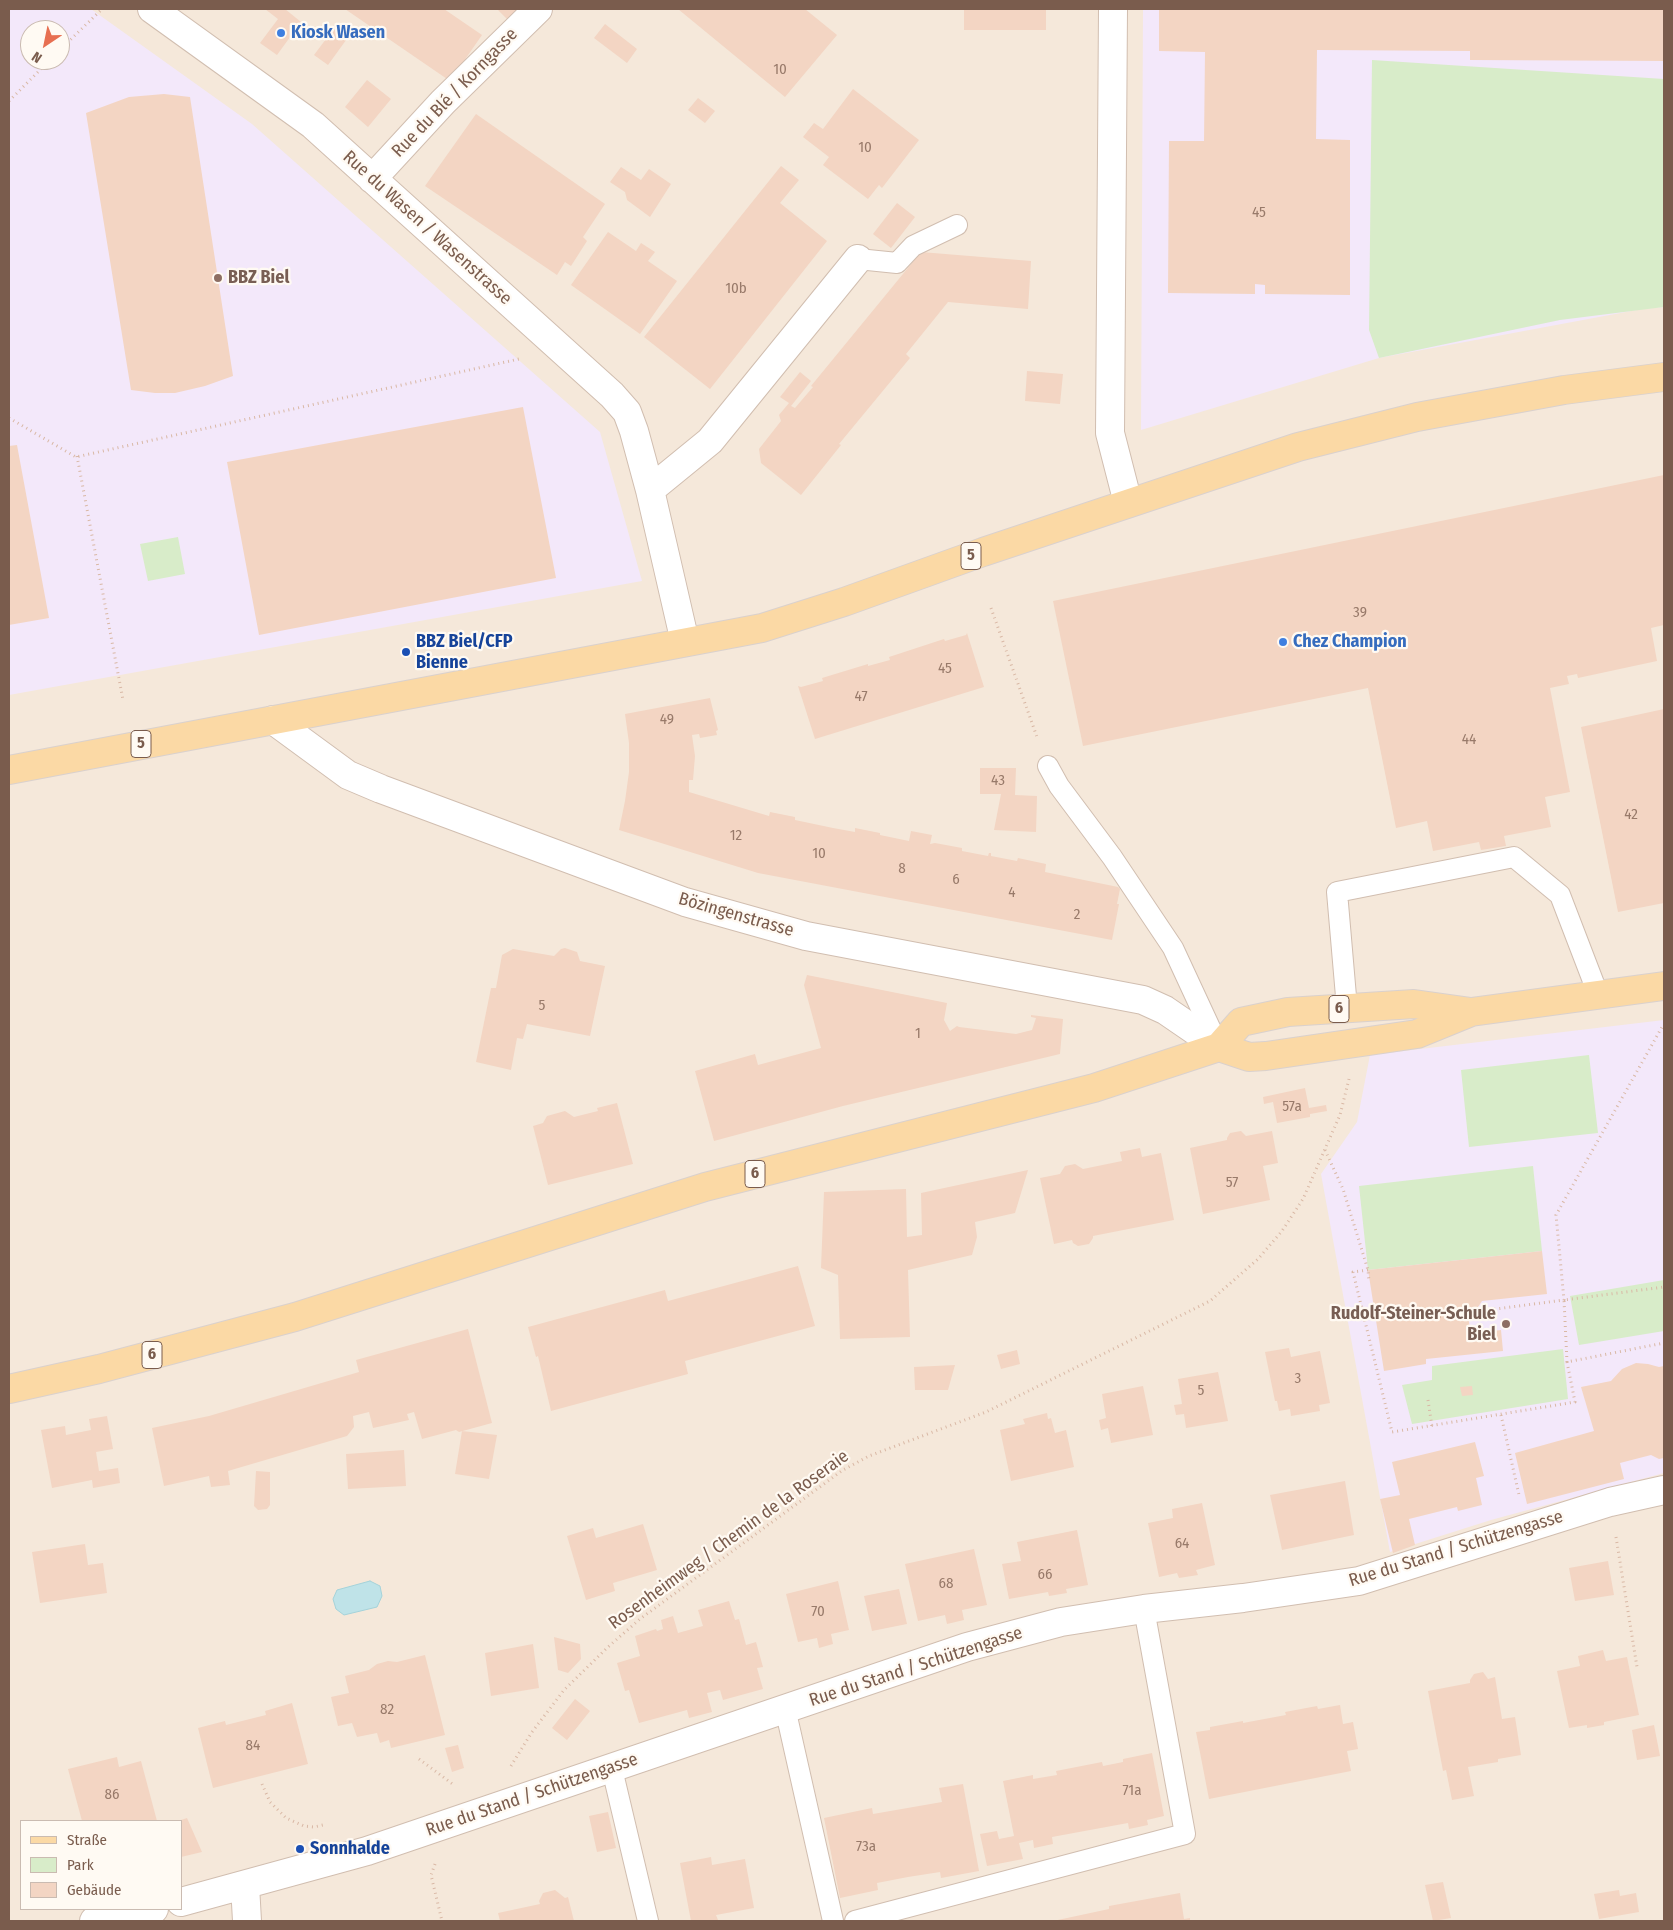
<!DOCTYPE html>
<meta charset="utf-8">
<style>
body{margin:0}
#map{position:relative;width:1673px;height:1930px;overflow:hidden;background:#fdf6ec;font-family:"Fira Sans Condensed",sans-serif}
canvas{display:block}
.frame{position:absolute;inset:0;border:10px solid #7a5c4d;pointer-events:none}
.legend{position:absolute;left:20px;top:1820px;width:162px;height:90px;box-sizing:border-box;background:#fffaf3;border:1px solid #cabbb1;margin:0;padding:6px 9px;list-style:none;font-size:15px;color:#7a5c4d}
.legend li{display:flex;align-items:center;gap:10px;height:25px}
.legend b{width:25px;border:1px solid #cabbb1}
.north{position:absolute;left:20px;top:20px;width:50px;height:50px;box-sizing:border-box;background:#fffaf3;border:1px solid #cabbb1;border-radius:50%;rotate:214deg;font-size:14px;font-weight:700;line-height:20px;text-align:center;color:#7a5c4d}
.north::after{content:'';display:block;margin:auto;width:18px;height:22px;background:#e76f51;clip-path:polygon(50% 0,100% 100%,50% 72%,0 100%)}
</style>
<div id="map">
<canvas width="1673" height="1930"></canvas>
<div class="frame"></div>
<ul class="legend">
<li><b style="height:6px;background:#fbd9a5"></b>Straße</li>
<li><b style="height:14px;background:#d8ecc9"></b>Park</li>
<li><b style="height:14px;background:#f3d5c3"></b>Gebäude</li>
</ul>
<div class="north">N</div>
</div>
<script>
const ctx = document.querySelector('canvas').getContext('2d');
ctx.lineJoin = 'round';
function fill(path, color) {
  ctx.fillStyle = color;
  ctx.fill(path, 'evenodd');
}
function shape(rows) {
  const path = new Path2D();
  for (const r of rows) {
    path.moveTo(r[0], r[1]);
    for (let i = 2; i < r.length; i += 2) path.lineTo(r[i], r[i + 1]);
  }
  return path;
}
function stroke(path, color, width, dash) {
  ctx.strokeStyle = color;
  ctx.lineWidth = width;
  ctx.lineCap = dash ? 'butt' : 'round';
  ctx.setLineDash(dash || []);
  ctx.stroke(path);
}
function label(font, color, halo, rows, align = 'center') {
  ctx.font = font + ' "Fira Sans Condensed",sans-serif';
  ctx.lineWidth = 4.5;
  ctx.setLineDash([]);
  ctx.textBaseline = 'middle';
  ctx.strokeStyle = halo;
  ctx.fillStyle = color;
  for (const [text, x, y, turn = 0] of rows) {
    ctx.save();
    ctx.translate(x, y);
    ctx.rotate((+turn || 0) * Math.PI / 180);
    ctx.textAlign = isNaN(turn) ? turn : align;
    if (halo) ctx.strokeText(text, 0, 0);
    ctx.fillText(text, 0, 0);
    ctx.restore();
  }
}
fill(shape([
 [9,9,1664,9,1664,1921,9,1921],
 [30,30,60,30,60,60,30,60],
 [21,1821,181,1821,181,1909,21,1909]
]), '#f5e8da');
fill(shape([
 [9,9,91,9,252,124,600,432,642,581,9,695],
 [30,30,60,30,60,60,30,60],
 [1143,9,1664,9,1664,307,1642,309,1379,358,1141,430],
 [1664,1020,1664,1473,1491,1520,1390,1552,1321,1174,1357,1122,1370,1055]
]), '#f3e8fa');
fill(shape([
 [1372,60,1664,79,1664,307,1560,320,1379,358,1369,330],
 [178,537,185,574,148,581,140,544],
 [1589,1055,1598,1133,1469,1147,1461,1070],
 [1533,1166,1542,1251,1368,1270,1359,1186],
 [1664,1280,1664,1331,1579,1345,1570,1296],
 [1563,1349,1568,1399,1412,1424,1402,1385,1432,1380,1432,1366]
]), '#d8ecc9');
const water = shape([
 [370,1581,380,1586,382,1596,377,1607,344,1615,336,1609,333,1599,337,1590,370,1581]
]);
fill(water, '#bfe3e8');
stroke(water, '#a5d3da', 1);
fill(shape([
 [265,9,285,9,301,22,277,55,260,43,278,19],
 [345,9,444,9,482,35,450,81],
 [499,9,523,9,510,22,498,10],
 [678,9,805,9,837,35,785,97],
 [964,9,1046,9,1046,30,964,30],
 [1159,9,1664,9,1664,61,1470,60,1470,51,1317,50,1316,139,1350,140,1350,295,1265,294,1265,285,1255,284,1255,294,1168,293,1169,141,1204,141,1205,52,1159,51],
 [605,24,637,49,627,63,594,38],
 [335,27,349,36,328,65,314,55],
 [367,80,391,99,368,127,345,107],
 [853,89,919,140,882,188,879,185,868,199,823,165,829,157,803,137,814,123,823,129],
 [164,94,190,97,233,376,205,386,175,393,155,393,131,390,86,113,129,97],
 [698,98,715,111,705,123,688,110],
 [476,114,605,204,583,237,587,241,571,266,565,262,557,275,425,186],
 [781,166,799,180,780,203,827,241,710,389,644,337],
 [621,167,641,180,649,169,671,184,650,217,627,200,625,192,610,182],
 [897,203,915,217,891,248,873,234],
 [608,232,636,251,641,243,655,252,648,261,677,281,640,334,571,285],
 [921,252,1031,261,1028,309,948,302,906,354,910,358,839,444,841,445,801,495,761,463,759,449,781,421,779,415,789,403,780,397,800,372,811,381,791,406,795,408,813,387,811,386],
 [1027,371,1063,374,1060,404,1025,401],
 [523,407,556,578,259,635,227,462],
 [17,445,49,618,9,625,9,446],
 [1664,475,1664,625,1651,628,1657,661,1578,678,1577,674,1567,676,1569,684,1550,688,1570,792,1545,797,1551,827,1504,836,1506,846,1481,850,1479,842,1433,851,1427,821,1396,828,1368,688,1083,746,1053,601],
 [967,633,984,687,815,739,798,686,801,687,823,681,822,678,868,664,868,666,890,660,889,657,944,639,945,641,966,635],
 [710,698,718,730,716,731,717,735,700,738,699,734,692,735,695,756,693,780,689,780,689,792,769,816,770,812,795,817,795,820,833,828,855,832,855,828,880,833,880,835,909,841,911,831,932,835,930,844,935,843,962,848,962,851,988,856,989,853,991,853,991,856,1017,861,1018,858,1046,864,1045,872,1118,887,1120,889,1117,904,1119,904,1112,940,758,873,619,830,625,801,629,772,629,743,625,714],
 [1664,709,1664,903,1618,912,1581,727],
 [980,768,1016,768,1015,795,1037,796,1036,832,994,830,1001,794,980,794],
 [565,948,577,952,580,961,605,966,590,1036,527,1024,523,1039,517,1038,511,1070,476,1062,491,988,496,988,502,955,513,949,554,956,561,949],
 [807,975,947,1003,944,1020,950,1031,957,1026,959,1027,1016,1034,1032,1030,1036,1018,1031,1017,1031,1015,1063,1019,1060,1054,843,1106,714,1141,695,1071,755,1054,758,1065,821,1048,804,985],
 [1305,1088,1309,1108,1326,1105,1327,1111,1310,1114,1310,1117,1277,1123,1273,1102,1264,1104,1263,1097],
 [617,1103,633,1164,548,1185,533,1126,543,1123,547,1116,565,1111,574,1117,598,1111,597,1108],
 [1241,1131,1246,1136,1272,1131,1278,1163,1263,1166,1270,1200,1203,1214,1190,1148,1227,1140,1227,1138,1230,1133],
 [1140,1148,1142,1157,1161,1153,1174,1220,1093,1236,1093,1238,1089,1244,1078,1246,1073,1243,1072,1240,1054,1244,1040,1178,1060,1174,1065,1166,1075,1164,1083,1169,1122,1161,1120,1152],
 [1028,1170,1015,1213,975,1222,977,1237,972,1255,908,1270,910,1337,840,1339,838,1275,821,1268,824,1192,906,1189,907,1237,922,1235,921,1193],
 [1542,1251,1547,1294,1482,1301,1469,1321,1470,1334,1501,1330,1503,1351,1426,1359,1426,1364,1384,1371,1368,1270],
 [798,1266,815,1326,685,1361,688,1374,551,1411,538,1356,536,1357,528,1327,665,1290,668,1301],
 [468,1329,492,1423,459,1432,456,1430,422,1439,414,1412,407,1414,409,1420,373,1428,369,1412,353,1416,354,1427,347,1436,228,1471,230,1485,211,1487,209,1476,164,1486,152,1428,209,1416,359,1372,356,1360],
 [1289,1348,1291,1357,1320,1351,1330,1403,1319,1405,1320,1411,1291,1416,1290,1409,1279,1411,1277,1401,1275,1401,1265,1352],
 [1017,1350,1020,1364,1001,1369,997,1355],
 [1636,1363,1648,1364,1659,1367,1664,1366,1664,1458,1659,1459,1651,1455,1620,1463,1624,1479,1527,1504,1515,1453,1594,1431,1581,1387,1611,1381,1622,1369],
 [955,1365,948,1390,915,1390,914,1367],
 [1218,1372,1228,1421,1186,1428,1184,1414,1176,1415,1174,1405,1182,1404,1178,1379],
 [1143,1386,1153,1435,1111,1443,1108,1428,1101,1430,1099,1420,1106,1418,1102,1394],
 [1472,1386,1473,1395,1462,1396,1460,1387],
 [1047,1413,1048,1419,1051,1418,1055,1433,1066,1430,1074,1467,1011,1481,1000,1430,1025,1424,1023,1419],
 [107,1416,113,1449,96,1452,99,1471,118,1468,120,1483,93,1488,92,1480,52,1488,41,1430,65,1426,66,1435,91,1430,89,1419],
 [462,1431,497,1435,489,1479,455,1474],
 [1475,1442,1484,1476,1476,1478,1482,1505,1458,1511,1457,1507,1409,1519,1415,1545,1393,1553,1380,1499,1400,1495,1392,1462],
 [404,1450,406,1486,348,1489,346,1454],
 [256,1471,270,1472,270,1505,267,1509,258,1510,254,1506],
 [1345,1481,1354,1535,1282,1550,1270,1495],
 [1202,1503,1215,1565,1196,1570,1198,1575,1179,1578,1177,1573,1159,1577,1148,1523,1173,1518,1172,1509],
 [643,1524,657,1570,613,1583,615,1591,586,1600,567,1536,593,1528,596,1538],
 [1077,1530,1088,1585,1066,1589,1067,1593,1049,1596,1048,1592,1009,1599,1002,1564,1021,1561,1017,1542],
 [85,1544,88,1565,103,1563,107,1593,40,1603,32,1552],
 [974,1549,987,1605,962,1610,964,1620,947,1624,945,1615,918,1621,905,1564],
 [1608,1561,1614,1595,1575,1601,1569,1568],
 [838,1581,849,1630,831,1634,833,1644,819,1648,817,1638,798,1642,786,1594],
 [899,1589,907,1624,872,1631,864,1596],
 [729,1601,735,1620,739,1619,746,1645,756,1642,763,1667,757,1668,763,1689,723,1700,720,1690,707,1693,712,1712,689,1718,687,1710,639,1723,629,1690,625,1691,617,1663,640,1656,635,1636,656,1629,657,1631,663,1629,661,1620,673,1616,678,1633,703,1626,698,1610],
 [554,1637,580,1644,581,1659,568,1673,558,1670],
 [533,1644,539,1688,491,1696,485,1653],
 [1603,1650,1606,1661,1627,1657,1639,1715,1604,1722,1604,1725,1587,1728,1587,1725,1569,1728,1557,1671,1580,1666,1578,1656],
 [425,1655,445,1735,391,1748,389,1740,380,1743,377,1733,357,1737,352,1723,338,1726,331,1697,349,1693,345,1676,369,1670,377,1664,388,1661,397,1662],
 [1483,1672,1488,1679,1495,1677,1502,1719,1515,1717,1521,1755,1498,1759,1498,1762,1468,1767,1474,1796,1452,1800,1446,1770,1443,1771,1428,1691,1470,1683,1470,1680,1474,1674],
 [575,1699,590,1711,567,1740,552,1728],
 [292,1703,308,1764,213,1788,198,1728,225,1721,226,1725,266,1715,265,1711],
 [1340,1705,1343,1724,1353,1722,1358,1749,1347,1751,1351,1771,1209,1799,1196,1732,1210,1730,1210,1727,1243,1721,1243,1723,1286,1715,1285,1712,1317,1706,1318,1709],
 [1654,1725,1660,1756,1637,1760,1632,1730],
 [458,1745,464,1768,452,1772,445,1748],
 [1152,1753,1164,1816,1147,1820,1148,1825,1129,1829,1128,1823,1052,1837,1053,1844,1034,1848,1033,1840,1019,1843,1023,1859,987,1866,980,1834,997,1831,999,1839,1014,1836,1003,1781,1033,1775,1033,1779,1057,1775,1056,1771,1102,1762,1103,1766,1123,1762,1123,1759],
 [117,1757,119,1767,141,1761,157,1821,82,1821,68,1769],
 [963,1784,979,1871,941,1878,940,1872,908,1877,877,1883,878,1890,840,1898,824,1818,872,1808,873,1814,942,1802,939,1788],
 [608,1812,616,1848,597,1852,589,1816],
 [187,1818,202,1852,181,1857,181,1820],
 [711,1857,712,1865,745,1859,754,1908,716,1915,718,1920,691,1921,680,1863],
 [1443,1882,1451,1918,1433,1921,1425,1885],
 [555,1890,565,1898,568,1897,574,1921,500,1921,498,1913,540,1904,539,1901,543,1893],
 [1619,1890,1620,1896,1636,1893,1639,1912,1599,1919,1594,1894],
 [1180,1893,1184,1919,1190,1918,1190,1921,1053,1921,1109,1909,1109,1906]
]), '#f3d5c3');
const lane = shape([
 [858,259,897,263,913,246,957,225],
 [1048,766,1059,786,1112,857,1173,948,1218,1045],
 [1347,1008,1337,892,1514,857,1560,895,1598,994],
 [785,1708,833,1921],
 [612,1769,648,1921],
 [855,1921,1185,1834,1144,1609]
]);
const street = shape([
 [152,9,313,125,612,395,627,412,634,431,650,490,685,642],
 [1113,9,1110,433,1128,503],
 [372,179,443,102,538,9],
 [650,490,710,441,858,259],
 [273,720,348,775,381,789,685,902,806,936,1143,1000,1165,1010,1219,1047],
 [245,1885,247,1921],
 [181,1902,367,1851,967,1647,1061,1622,1144,1609,1243,1598,1359,1581,1610,1502,1664,1490],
 [94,1921,154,1909]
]);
const primary = shape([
 [9,770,762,628,844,602,983,552,1298,447,1417,417,1564,390,1664,377],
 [1219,1047,1249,1057,1266,1056,1417,1034,1471,1012,1664,986],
 [9,1389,99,1369,295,1317,705,1187,1094,1088,1219,1047,1241,1022,1288,1012,1414,1004,1471,1012]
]);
stroke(lane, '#d1beb0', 22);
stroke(street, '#d1beb0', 30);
stroke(primary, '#dad1cd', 30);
stroke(shape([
 [60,50,102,9],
 [9,101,50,60],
 [9,418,76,457,519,359],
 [77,456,123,700],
 [991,608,1037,737],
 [1325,1150,1343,1189,1368,1270,1369,1281],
 [1368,1270,1353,1272,1392,1432,1575,1402,1567,1362,1664,1343],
 [1420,1319,1564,1300,1556,1215,1662,1027],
 [1567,1362,1564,1300,1664,1287],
 [1428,1400,1432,1427],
 [1501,1415,1519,1495],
 [1616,1537,1637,1667],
 [419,1759,454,1785],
 [511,1766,532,1732,564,1690,608,1647,640,1619,843,1470,869,1456,986,1412,1210,1301,1258,1259,1282,1231,1303,1199,1340,1115,1349,1079],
 [262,1784,270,1802,286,1818,304,1826,314,1827,323,1825],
 [435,1864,431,1875,442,1921]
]), '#d9b8a5', 3, [1, 4]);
stroke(lane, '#fff', 20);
stroke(street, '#fff', 28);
stroke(primary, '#fbd9a5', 28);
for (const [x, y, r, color] of [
 [281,33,5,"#3f7fe0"],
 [218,278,5,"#8d6e63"],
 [1283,642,5,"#3f7fe0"],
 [406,652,5,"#1a4fb4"],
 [1506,1324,5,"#8d6e63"],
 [300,1849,5,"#1a4fb4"]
]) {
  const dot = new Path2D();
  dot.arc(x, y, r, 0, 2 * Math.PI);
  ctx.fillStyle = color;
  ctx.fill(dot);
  stroke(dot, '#fffaf3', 2);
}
label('15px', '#987a6a', null, [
 ["10",780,70],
 ["10",865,148],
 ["45",1259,213],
 ["10b",736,289],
 ["39",1360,613],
 ["45",945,669],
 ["47",861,697],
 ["49",667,720],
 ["44",1469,740],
 ["43",998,781],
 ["42",1631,815],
 ["12",736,836],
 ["10",819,854],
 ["8",902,869],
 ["6",956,880],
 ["4",1012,893],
 ["2",1077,915],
 ["5",542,1006],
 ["1",918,1034],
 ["57a",1292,1107],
 ["57",1232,1183],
 ["3",1298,1379],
 ["5",1201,1391],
 ["64",1182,1544],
 ["66",1045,1575],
 ["68",946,1584],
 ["70",818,1612],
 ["82",387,1710],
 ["84",253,1746],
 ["71a",1132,1791],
 ["86",112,1795],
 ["73a",866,1847]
]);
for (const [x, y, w] of [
 [971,556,20],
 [141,744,20],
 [1339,1009,20],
 [755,1174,20],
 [152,1355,20]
]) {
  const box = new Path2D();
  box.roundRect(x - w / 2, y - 13.5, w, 27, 4);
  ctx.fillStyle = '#fffaf3';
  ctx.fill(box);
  stroke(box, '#7a5c4d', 1);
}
label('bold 16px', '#7a5c4d', null, [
 ["5",971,556],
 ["5",141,744],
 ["6",1339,1009],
 ["6",755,1174],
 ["6",152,1355]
]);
label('bold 18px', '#366cbe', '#fffaf3', [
 ["Kiosk Wasen",291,33],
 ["Chez Champion",1293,642]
], 'left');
label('18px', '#7a5c4d', '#fffaf3', [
 ["Rue du Blé / Korngasse",455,93,-46],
 ["Rue du Wasen / Wasenstrasse",427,228,42],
 ["Bözingenstrasse",736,915,16],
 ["Rosenheimweg / Chemin de la Roseraie",729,1540,-36],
 ["Rue du Stand / Schützengasse",1456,1549,-17],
 ["Rue du Stand / Schützengasse",916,1667,-18],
 ["Rue du Stand / Schützengasse",532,1795,-19]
]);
label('bold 18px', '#785e54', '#fffaf3', [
 ["BBZ Biel",228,278],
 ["Rudolf-Steiner-Schule",1496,1314,"right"],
 ["Biel",1496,1335,"right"]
], 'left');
label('bold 18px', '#164399', '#fffaf3', [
 ["BBZ Biel/CFP",416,642],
 ["Bienne",416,663],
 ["Sonnhalde",310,1849]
], 'left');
</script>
